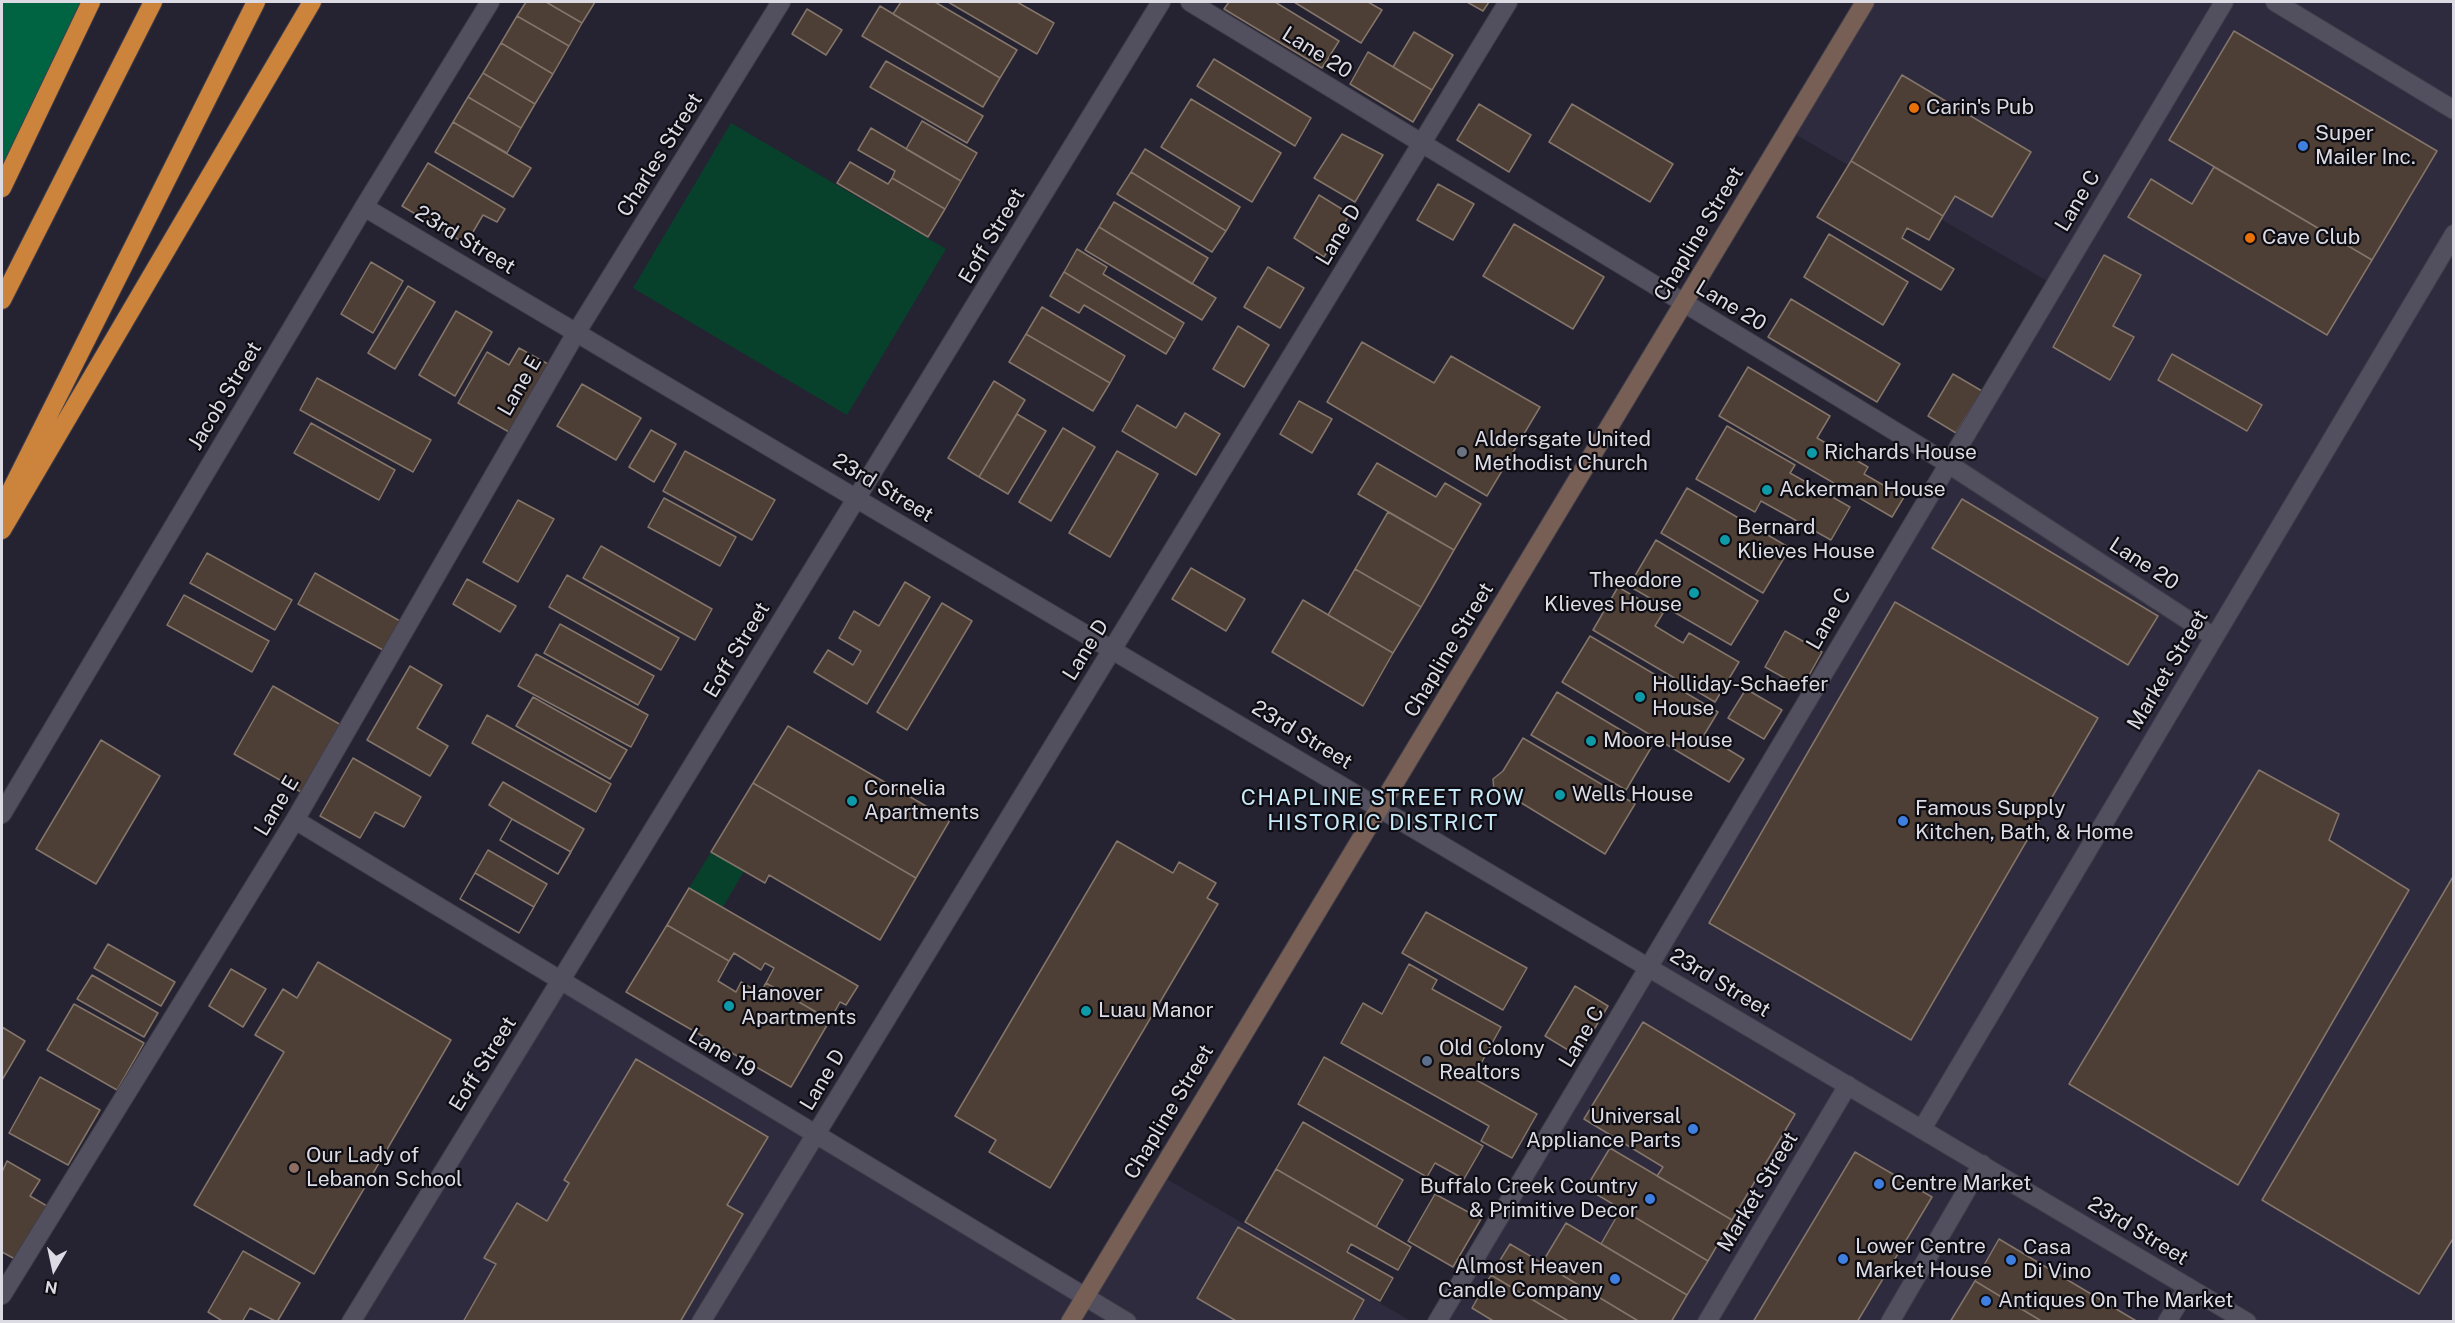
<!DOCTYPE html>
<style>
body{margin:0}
#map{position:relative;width:2455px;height:1323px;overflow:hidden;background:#252331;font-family:"Public Sans",sans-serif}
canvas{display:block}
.frame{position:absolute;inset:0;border:3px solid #dcdbe4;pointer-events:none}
.north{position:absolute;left:24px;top:1239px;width:60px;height:60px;-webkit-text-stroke:4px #0e0d13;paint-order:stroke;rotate:189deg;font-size:16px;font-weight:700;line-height:24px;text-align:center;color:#dcdbe4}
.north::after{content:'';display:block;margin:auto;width:21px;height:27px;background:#dcdbe4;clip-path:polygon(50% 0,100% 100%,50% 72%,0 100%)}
</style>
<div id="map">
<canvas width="2455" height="1323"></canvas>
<div class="frame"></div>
<div class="north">N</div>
</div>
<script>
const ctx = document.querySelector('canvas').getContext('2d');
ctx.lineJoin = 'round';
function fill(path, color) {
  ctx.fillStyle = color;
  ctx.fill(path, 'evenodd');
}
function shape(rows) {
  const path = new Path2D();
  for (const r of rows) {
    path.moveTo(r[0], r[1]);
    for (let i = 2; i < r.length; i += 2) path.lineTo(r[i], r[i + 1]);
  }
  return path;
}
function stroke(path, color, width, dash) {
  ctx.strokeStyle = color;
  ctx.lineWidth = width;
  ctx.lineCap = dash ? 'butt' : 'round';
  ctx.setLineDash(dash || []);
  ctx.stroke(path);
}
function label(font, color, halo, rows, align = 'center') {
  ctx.font = font + ' "Public Sans",sans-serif';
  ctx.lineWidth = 4.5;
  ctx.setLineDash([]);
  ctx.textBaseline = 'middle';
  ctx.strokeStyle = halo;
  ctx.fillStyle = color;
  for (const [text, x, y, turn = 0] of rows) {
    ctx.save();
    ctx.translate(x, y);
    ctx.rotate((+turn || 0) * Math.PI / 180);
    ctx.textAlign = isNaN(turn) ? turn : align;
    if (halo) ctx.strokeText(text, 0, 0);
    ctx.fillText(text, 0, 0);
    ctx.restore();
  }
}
fill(shape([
 [1865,2,2453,2,2453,1321,1437,1322,2054,285,1788,130],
 [561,981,1085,1296,1158,1174,1411,1321,351,1322]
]), '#2f2b3f');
fill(shape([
 [731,123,946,249,847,415,633,288],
 [711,852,744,871,723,907,689,888]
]), '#07412b');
fill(shape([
 [2,2,91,2,2,188]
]), '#006442');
const building = shape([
 [526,2,546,2,582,23,569,46,517,16,526,2],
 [546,2,595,2,582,23,546,2],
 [901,2,935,2,1017,50,1000,78,893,14,901,2],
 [948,2,1017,2,1054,23,1037,54,948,2],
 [1229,2,1275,2,1339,41,1322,68,1224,9,1229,2],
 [1294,2,1368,2,1382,10,1361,43,1294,2],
 [1467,2,1489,2,1483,11,1467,2],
 [880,6,1000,78,983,107,862,36,880,6],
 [807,9,842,30,826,55,792,34,807,9],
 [517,16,569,46,553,74,501,43,517,16],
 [2234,31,2437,151,2372,260,2169,140,2234,31],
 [1414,32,1453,55,1432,90,1393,67,1414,32],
 [501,43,553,74,535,104,483,73,501,43],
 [1368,52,1432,90,1413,122,1350,84,1368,52],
 [1214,59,1311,118,1295,146,1197,86,1214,59],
 [886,61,983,116,967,143,870,87,886,61],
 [483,73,535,104,521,128,468,97,483,73],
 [1902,75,2031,152,1992,217,1955,196,1943,216,1851,161,1902,75],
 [468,97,521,128,507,153,453,122,468,97],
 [1191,99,1281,153,1252,202,1161,147,1191,99],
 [1479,104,1531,135,1509,172,1457,140,1479,104],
 [1572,104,1673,164,1650,202,1549,142,1572,104],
 [922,121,977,153,961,181,906,149,922,121],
 [453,122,531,168,513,197,435,152,453,122],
 [871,128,961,181,945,209,892,178,895,171,858,150,871,128],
 [1342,134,1383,155,1355,202,1314,178,1342,134],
 [1145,149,1240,207,1226,231,1131,172,1145,149],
 [1851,161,1943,216,1929,240,1907,228,1902,238,1954,269,1941,290,1817,217,1851,161],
 [850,162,888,184,892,178,945,209,928,237,837,183,850,162],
 [428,163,505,209,497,222,483,215,466,244,402,206,428,163],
 [2214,167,2372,260,2327,335,2128,217,2151,179,2192,204,2214,167],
 [1131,172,1226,231,1212,252,1117,194,1131,172],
 [1438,184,1474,204,1453,240,1417,220,1438,184],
 [1319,195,1350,214,1324,257,1294,238,1319,195],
 [1114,202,1208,258,1192,284,1099,227,1114,202],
 [1514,224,1604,277,1573,329,1483,276,1514,224],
 [1099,227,1216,298,1202,320,1085,250,1099,227],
 [1829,234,1908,282,1883,325,1804,277,1829,234],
 [1077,249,1107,267,1103,274,1184,323,1175,339,1064,272,1077,249],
 [2104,255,2141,275,2113,326,2134,337,2110,380,2053,347,2104,255],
 [371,262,403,281,373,333,341,314,371,262],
 [1268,267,1304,288,1280,328,1244,307,1268,267],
 [1064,272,1175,339,1166,354,1084,305,1079,313,1050,296,1064,272],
 [408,286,435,302,395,369,368,353,408,286],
 [1791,299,1900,364,1877,402,1768,337,1791,299],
 [1042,307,1125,356,1110,383,1026,334,1042,307],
 [456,311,492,332,455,396,419,375,456,311],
 [1238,326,1269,345,1244,387,1213,369,1238,326],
 [1026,334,1110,383,1093,411,1009,362,1026,334],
 [1362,342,1434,383,1451,356,1540,407,1487,496,1327,402,1362,342],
 [519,348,548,364,509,432,458,403,487,352,509,365,519,348],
 [2172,354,2262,405,2247,431,2158,380,2172,354],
 [1748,367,1830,416,1817,438,1868,467,1864,474,1904,497,1892,517,1719,416,1748,367],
 [1953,374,1982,391,1956,433,1928,416,1953,374],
 [317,378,431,440,413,472,300,410,317,378],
 [994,381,1025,400,979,477,948,458,994,381],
 [582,384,641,418,616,460,557,426,582,384],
 [1299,401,1332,419,1312,453,1280,434,1299,401],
 [1137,405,1176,428,1185,413,1220,434,1196,475,1122,431,1137,405],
 [1017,414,1046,431,1008,494,979,477,1017,414],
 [311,423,395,470,379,500,294,453,311,423],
 [1727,426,1795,465,1790,473,1850,507,1831,540,1761,501,1755,512,1696,479,1727,426],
 [1063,428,1095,447,1051,521,1019,502,1063,428],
 [651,430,676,444,654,482,629,467,651,430],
 [685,451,775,500,752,540,663,491,685,451],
 [1117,451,1158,474,1110,557,1069,533,1117,451],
 [1377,463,1436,497,1445,483,1481,504,1454,550,1358,494,1377,463],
 [1687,488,1790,548,1763,593,1661,533,1687,488],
 [664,498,736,537,720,566,648,527,664,498],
 [1962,499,2158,616,2128,665,1932,548,1962,499],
 [518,500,554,519,518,582,483,562,518,500],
 [1388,512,1454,550,1421,607,1355,569,1388,512],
 [1656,540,1758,601,1731,645,1629,586,1656,540],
 [601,546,712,609,695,640,583,578,601,546],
 [207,553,292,600,275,630,190,583,207,553],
 [1191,568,1245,599,1226,631,1172,599,1191,568],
 [1355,569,1421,607,1393,653,1328,615,1355,569],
 [315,573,400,621,383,650,298,604,315,573],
 [567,575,679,638,661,670,549,607,567,575],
 [467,579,516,606,500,632,453,604,467,579],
 [905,582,930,597,867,704,814,672,828,650,853,665,861,651,839,638,854,611,879,626,905,582],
 [1618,587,1663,613,1655,626,1683,643,1689,633,1739,662,1715,702,1593,630,1618,587],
 [184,595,269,641,252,672,167,625,184,595],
 [1303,600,1393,653,1363,706,1272,652,1303,600],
 [1895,602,2098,718,1911,1040,1709,923,1895,602],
 [942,603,972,621,907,730,877,712,942,603],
 [560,624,654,676,638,705,544,653,560,624],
 [1785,631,1822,652,1802,688,1765,667,1785,631],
 [1590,636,1718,712,1704,735,1744,759,1729,782,1562,682,1590,636],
 [536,654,648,715,631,747,518,686,536,654],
 [410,666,442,685,417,728,448,746,430,776,367,740,410,666],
 [273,686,341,725,301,792,234,754,273,686],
 [1746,689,1782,710,1764,739,1728,718,1746,689],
 [1557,692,1651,748,1626,790,1531,735,1557,692],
 [533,697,627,750,610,779,516,726,533,697],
 [487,715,611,784,596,812,472,743,487,715],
 [788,726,950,820,916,878,753,783,788,726],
 [1523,738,1635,804,1605,854,1510,796,1501,796,1494,791,1493,779,1503,771,1523,738],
 [101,740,160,776,96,884,36,849,101,740],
 [353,758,421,797,404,827,375,812,360,838,320,816,353,758],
 [2259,770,2339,814,2329,840,2409,890,2238,1185,2069,1084,2259,770],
 [503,782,584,829,558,874,500,840,512,819,489,805,503,782],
 [753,783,916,878,880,940,769,875,765,883,711,852,753,783],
 [512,819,571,852,558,874,500,840,512,819],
 [1117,841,1173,873,1179,862,1216,883,1207,898,1218,904,1050,1188,989,1152,996,1140,955,1116,1117,841],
 [488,850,547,884,519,933,460,899,488,850],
 [475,873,534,907,519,933,460,899,475,873],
 [2454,875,2454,1237,2419,1294,2262,1200,2454,875],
 [689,888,858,986,846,1005,840,1002,830,1020,766,983,774,968,765,963,761,970,734,953,729,961,667,925,689,888],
 [1426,912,1527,968,1503,1010,1402,953,1426,912],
 [667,925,729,961,718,981,736,992,741,982,760,993,766,983,830,1020,791,1087,626,992,667,925],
 [108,944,175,982,161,1006,94,968,108,944],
 [318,962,451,1040,314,1274,194,1205,284,1052,255,1035,283,989,297,998,318,962],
 [1409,964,1437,980,1432,989,1501,1027,1473,1078,1537,1114,1512,1158,1481,1141,1489,1126,1341,1043,1363,1003,1382,1014,1409,964],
 [231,969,266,989,243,1027,209,1006,231,969],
 [92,975,158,1013,144,1037,77,999,92,975],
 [1575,986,1608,1006,1578,1056,1545,1036,1575,986],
 [74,1004,144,1043,117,1090,47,1050,74,1004],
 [1643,1022,1795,1114,1732,1220,1657,1176,1663,1167,1584,1119,1643,1022],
 [2,1027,25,1041,2,1080,2,1027],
 [1324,1057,1483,1146,1464,1179,1435,1163,1427,1177,1298,1104,1324,1057],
 [636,1059,768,1137,727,1205,743,1214,680,1322,463,1322,496,1264,484,1258,517,1203,547,1221,569,1183,564,1180,636,1059],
 [40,1077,100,1110,68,1165,9,1133,40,1077],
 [1303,1122,1403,1180,1376,1227,1276,1169,1303,1122],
 [1610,1148,1732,1220,1708,1261,1586,1188,1610,1148],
 [1855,1152,1932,1197,1857,1322,1753,1322,1855,1152],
 [7,1161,40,1180,30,1196,47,1206,15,1259,2,1252,2,1172,7,1161],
 [1276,1169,1411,1247,1398,1270,1351,1244,1347,1252,1393,1278,1380,1301,1245,1222,1276,1169],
 [1435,1194,1481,1219,1453,1267,1408,1241,1435,1194],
 [1621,1209,1708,1261,1687,1295,1601,1244,1621,1209],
 [1566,1223,1687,1295,1671,1322,1640,1322,1542,1263,1566,1223],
 [1238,1227,1364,1300,1352,1322,1238,1322,1197,1298,1238,1227],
 [1999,1239,2138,1322,2043,1322,1975,1281,1999,1239],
 [1510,1244,1542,1263,1640,1322,1570,1322,1491,1275,1510,1244],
 [243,1251,300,1283,277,1322,250,1308,242,1322,224,1322,208,1312,243,1251],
 [1491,1275,1570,1322,1495,1322,1472,1308,1491,1275],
 [1975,1281,2043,1322,1950,1322,1975,1281]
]);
fill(building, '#4d3f35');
stroke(building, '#84756a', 1.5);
const lane = shape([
 [1190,2,1947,463,2214,637],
 [295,820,1127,1322],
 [2,1295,295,820,576,333],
 [701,1322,1508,2],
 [1437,1322,2224,2],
 [2167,1322,2188,1287]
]);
const street = shape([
 [2275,2,2454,110],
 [364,207,2247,1322],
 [576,333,781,2],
 [2,814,364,207,490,2],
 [1922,1129,2454,234],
 [351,1322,1161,2],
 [1707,1322,1848,1085],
 [1890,1322,1982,1164]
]);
const secondary = shape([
 [1070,1322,1865,2]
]);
const highway = shape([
 [2,188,91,2],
 [2,300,153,2],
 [2,508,256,2],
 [2,530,312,2]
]);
stroke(lane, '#403e49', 20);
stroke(street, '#403e49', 20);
stroke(secondary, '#403e49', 20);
stroke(highway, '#403e49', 20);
stroke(lane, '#524f5f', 18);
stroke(street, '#524f5f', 18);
stroke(secondary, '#775f55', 18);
stroke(highway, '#cc843d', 18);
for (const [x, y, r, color] of [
 [1914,108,6,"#e8710a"],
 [2303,146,6,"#3f7fe0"],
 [2250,238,6,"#e8710a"],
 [1462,452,6,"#6b7280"],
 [1812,453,6,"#0f9aa8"],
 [1767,490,6,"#0f9aa8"],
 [1725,540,6,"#0f9aa8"],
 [1694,593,6,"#0f9aa8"],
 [1640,697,6,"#0f9aa8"],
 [1591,741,6,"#0f9aa8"],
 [1560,795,6,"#0f9aa8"],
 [852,801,6,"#0f9aa8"],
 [1903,821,6,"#3f7fe0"],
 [729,1006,6,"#0f9aa8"],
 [1086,1011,6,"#0f9aa8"],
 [1427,1061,6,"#5c6f8a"],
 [1693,1129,6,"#3f7fe0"],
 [294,1168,6,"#8d6e63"],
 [1879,1184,6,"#3f7fe0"],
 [1650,1199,6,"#3f7fe0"],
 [1843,1259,6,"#3f7fe0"],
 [2011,1260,6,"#3f7fe0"],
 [1615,1279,6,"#3f7fe0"],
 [1986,1301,6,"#3f7fe0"]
]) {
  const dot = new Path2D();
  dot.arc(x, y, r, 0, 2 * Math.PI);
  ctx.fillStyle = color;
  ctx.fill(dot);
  stroke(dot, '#0e0d13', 2);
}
label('21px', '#dcdbe4', '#0e0d13', [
 ["Lane 20",1317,53,32],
 ["Charles Street",660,155,-58],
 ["Lane C",2078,201,-59],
 ["Chapline Street",1699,234,-59],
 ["Lane D",1339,235,-59],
 ["Eoff Street",992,236,-59],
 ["23rd Street",465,240,31],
 ["Lane 20",1731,306,31],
 ["Lane E",520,386,-60],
 ["Jacob Street",225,396,-59],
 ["23rd Street",883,488,31],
 ["Lane 20",2144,564,33],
 ["Lane C",1829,619,-60],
 ["Eoff Street",737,650,-59],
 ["Lane D",1086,650,-58],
 ["Chapline Street",1449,650,-59],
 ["Market Street",2168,670,-59],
 ["23rd Street",1302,735,31],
 ["Lane E",277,806,-59],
 ["23rd Street",1720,983,31],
 ["Lane C",1582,1037,-59],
 ["Lane 19",722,1053,31],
 ["Eoff Street",483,1064,-58],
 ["Lane D",823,1080,-59],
 ["Chapline Street",1169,1112,-59],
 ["Market Street",1758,1192,-59],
 ["23rd Street",2138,1231,31]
]);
label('21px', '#dcdbe4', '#0e0d13', [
 ["Carin's Pub",1926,108],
 ["Super",2315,134],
 ["Mailer Inc.",2315,158],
 ["Cave Club",2262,238],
 ["Aldersgate United",1474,440],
 ["Methodist Church",1474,464],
 ["Richards House",1824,453],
 ["Ackerman House",1779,490],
 ["Bernard",1737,528],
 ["Klieves House",1737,552],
 ["Theodore",1682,581,"right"],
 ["Klieves House",1682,605,"right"],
 ["Holliday-Schaefer",1652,685],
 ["House",1652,709],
 ["Moore House",1603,741],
 ["Cornelia",864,789],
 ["Apartments",864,813],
 ["Wells House",1572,795],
 ["Famous Supply",1915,809],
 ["Kitchen, Bath, & Home",1915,833],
 ["Hanover",741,994],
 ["Apartments",741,1018],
 ["Luau Manor",1098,1011],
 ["Old Colony",1439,1049],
 ["Realtors",1439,1073],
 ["Universal",1681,1117,"right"],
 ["Appliance Parts",1681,1141,"right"],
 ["Our Lady of",306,1156],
 ["Lebanon School",306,1180],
 ["Centre Market",1891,1184],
 ["Buffalo Creek Country",1638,1187,"right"],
 ["& Primitive Decor",1638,1211,"right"],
 ["Lower Centre",1855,1247],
 ["Market House",1855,1271],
 ["Casa",2023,1248],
 ["Di Vino",2023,1272],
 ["Almost Heaven",1603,1267,"right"],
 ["Candle Company",1603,1291,"right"],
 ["Antiques On The Market",1998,1301]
], 'left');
ctx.letterSpacing = '1.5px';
label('22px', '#c8e9f7', '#0e0d13', [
 ["CHAPLINE STREET ROW",1383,798],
 ["HISTORIC DISTRICT",1383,823]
]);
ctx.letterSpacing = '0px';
</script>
